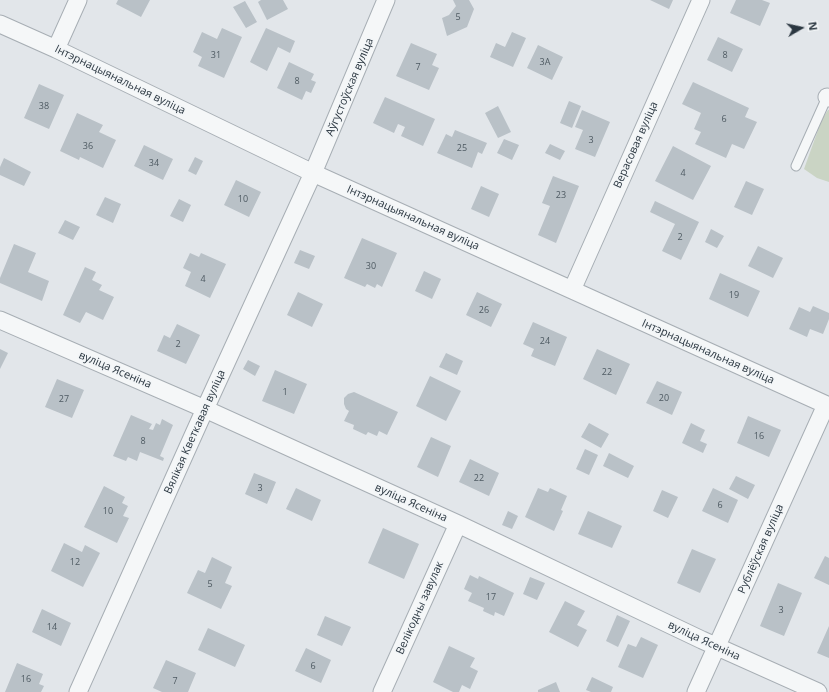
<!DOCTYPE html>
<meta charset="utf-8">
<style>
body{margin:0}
#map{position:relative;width:829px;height:692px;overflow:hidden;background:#e2e6ea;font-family:"Open Sans",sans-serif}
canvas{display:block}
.north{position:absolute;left:781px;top:8px;width:40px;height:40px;-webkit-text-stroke:3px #f2f5f7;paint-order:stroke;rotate:81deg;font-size:11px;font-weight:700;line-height:16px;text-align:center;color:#2b3741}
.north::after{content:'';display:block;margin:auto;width:14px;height:18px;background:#2b3741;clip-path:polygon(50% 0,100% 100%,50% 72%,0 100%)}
</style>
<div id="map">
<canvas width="829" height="692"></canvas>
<div class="north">N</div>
</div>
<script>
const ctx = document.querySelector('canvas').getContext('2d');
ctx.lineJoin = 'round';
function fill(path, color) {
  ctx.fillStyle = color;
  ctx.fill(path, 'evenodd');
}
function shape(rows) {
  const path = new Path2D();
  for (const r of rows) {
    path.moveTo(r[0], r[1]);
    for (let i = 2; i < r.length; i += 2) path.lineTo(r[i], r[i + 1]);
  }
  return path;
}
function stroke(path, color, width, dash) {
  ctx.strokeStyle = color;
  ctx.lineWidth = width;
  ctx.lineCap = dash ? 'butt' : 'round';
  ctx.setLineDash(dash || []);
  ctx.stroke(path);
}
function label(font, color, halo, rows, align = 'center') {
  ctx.font = font + ' "Open Sans",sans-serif';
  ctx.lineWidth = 3;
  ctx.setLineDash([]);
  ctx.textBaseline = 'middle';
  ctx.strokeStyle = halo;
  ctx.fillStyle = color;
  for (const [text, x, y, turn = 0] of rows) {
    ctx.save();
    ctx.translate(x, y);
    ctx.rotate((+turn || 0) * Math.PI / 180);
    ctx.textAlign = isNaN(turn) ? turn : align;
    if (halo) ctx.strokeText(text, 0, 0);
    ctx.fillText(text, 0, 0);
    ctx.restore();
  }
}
fill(shape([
 [828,110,829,110,829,182,817,178,804,169,822,119]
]), '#cad4c4');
fill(shape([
 [118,0,150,0,141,17,116,4],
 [261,0,283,0,288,9,267,20,258,2],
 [453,0,469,0,474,9,467,27,447,36,442,18,449,15,456,6],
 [650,0,673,0,669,9],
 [736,0,762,0,770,3,760,26,730,13],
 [245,1,257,22,246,28,233,7],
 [222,28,242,37,224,78,198,66,202,57,193,52,202,32,217,39],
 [266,28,295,41,290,53,278,47,267,71,250,62],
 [512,32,526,38,513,67,490,57,496,43,505,47],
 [718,37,743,49,732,72,707,60],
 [411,43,437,54,432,65,439,68,429,90,396,76],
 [538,45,563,57,552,80,527,68],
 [289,62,314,74,311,80,316,82,311,93,306,91,302,100,277,88],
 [693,82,749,108,745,117,757,122,744,149,732,144,726,158,695,144,701,132,694,129,701,113,682,104],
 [39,84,64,95,49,129,24,118],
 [385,97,435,119,423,146,401,136,405,127,398,124,394,133,373,123],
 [569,101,581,106,572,128,560,123],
 [498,106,511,132,498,138,485,113],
 [582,110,610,122,595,157,575,149,583,130,575,127],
 [77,113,103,125,99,132,116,140,103,168,80,157,79,160,60,151],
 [455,130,487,143,482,154,478,152,472,168,437,153,446,134,452,137],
 [504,139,519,145,512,160,497,153],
 [550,144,565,151,560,160,545,153],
 [144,145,173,159,163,180,134,166],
 [673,146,711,166,693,200,655,181],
 [195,157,203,161,196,175,188,171],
 [4,158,31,172,24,186,0,175,0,167],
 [553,176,579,186,556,243,538,235,550,206,542,203],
 [236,180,261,192,249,217,224,205],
 [746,181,764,189,752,215,734,207],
 [481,186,499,194,489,217,471,209],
 [105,197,121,204,113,223,96,215],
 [179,199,191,205,183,222,170,216],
 [655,201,699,222,681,260,662,251,675,224,650,212],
 [65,220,80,227,73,240,58,233],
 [711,229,724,236,717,248,705,242],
 [362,238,397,253,382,287,377,284,375,288,367,284,365,287,344,278],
 [14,244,36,253,28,272,49,281,42,301,0,283,0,278],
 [758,246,783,258,773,278,748,266],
 [300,250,315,256,309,269,294,263],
 [190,253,199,257,201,253,226,264,210,298,185,286,191,272,183,268],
 [85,267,96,272,92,280,102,285,99,290,114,297,103,320,86,312,80,323,63,315],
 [424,271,441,279,432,299,415,291],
 [720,273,760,291,748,317,709,299],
 [298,292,323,304,312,327,287,315],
 [477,292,502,304,491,327,466,315],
 [813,306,829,313,829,319,823,334,810,329,807,337,789,329,799,307,810,312],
 [533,322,567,337,555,366,531,356,534,349,523,344],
 [177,324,200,335,186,364,157,351,164,335,170,338],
 [0,349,8,353,0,369],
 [597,349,630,364,616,395,583,379],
 [446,353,463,361,457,375,439,367],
 [248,360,260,366,255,376,243,369],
 [275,370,307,384,294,414,262,401],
 [430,376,461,391,446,421,416,406],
 [57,379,84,390,72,418,45,407],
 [657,381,682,392,672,415,646,403],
 [354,392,398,412,387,435,379,431,377,436,368,432,366,435,353,429,354,425,344,421,349,411,346,409,344,404,344,398,348,394],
 [131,415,152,424,149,429,153,430,156,423,160,425,162,419,173,425,160,456,164,458,163,461,140,452,137,461,128,457,126,461,113,456],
 [748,416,781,430,769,457,737,443],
 [589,423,609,434,601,448,581,437],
 [691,423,705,430,700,441,707,444,703,453,682,443],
 [431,437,451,446,438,477,417,467],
 [585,449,598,455,589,475,576,469],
 [609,453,634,466,628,478,603,466],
 [470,459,499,473,489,496,459,482],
 [254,473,276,482,267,504,245,494],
 [736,476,755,485,748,499,729,489],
 [104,486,125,497,122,503,128,506,123,516,129,518,117,543,84,527],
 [296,488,321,500,312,521,286,509],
 [538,488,548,492,550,488,567,496,561,510,563,511,554,531,525,517],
 [713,488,738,500,728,523,702,511],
 [662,490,678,497,668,518,653,511],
 [508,511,518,516,512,529,502,525],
 [588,511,622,526,612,548,578,534],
 [383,528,419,544,404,579,368,563],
 [64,543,82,552,85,545,100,553,83,587,51,571],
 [692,549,716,559,700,593,677,583],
 [825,556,829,558,829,585,814,578],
 [212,557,232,567,225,583,232,586,221,609,187,593,198,570,205,573],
 [470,575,478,579,479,576,514,593,504,616,495,612,494,616,483,611,484,608,468,601,472,593,464,589],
 [530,577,545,583,537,600,523,594],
 [778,583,802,593,784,636,760,626],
 [565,601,585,611,577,625,587,630,578,647,549,632],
 [42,609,71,623,61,646,32,632],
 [617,615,630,621,618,647,606,641],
 [325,616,351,627,342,646,317,635],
 [829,626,829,658,817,653],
 [208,628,245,645,235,667,198,650],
 [641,637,658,645,643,678,618,667,628,644,636,647],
 [449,646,475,658,470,667,478,671,470,689,462,685,459,692,453,692,433,682],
 [306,648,331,660,321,683,295,671],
 [166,660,196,673,188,692,162,692,153,688],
 [17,663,43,674,39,684,44,686,41,692,5,692],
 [592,677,613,687,611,692,591,692,586,690],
 [556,682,560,692,538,692,538,690]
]), '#b9c1c7');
const service = shape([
 [796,166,827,97]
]);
const minor = shape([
 [0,24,56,49,313,173,829,406],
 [56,49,78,0],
 [827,97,829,98],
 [572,290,701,0],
 [0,320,205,409,458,524,702,640,818,692],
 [78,692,205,409,313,173,386,0],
 [382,692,458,524],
 [696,692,826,405]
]);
stroke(service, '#a7aeb4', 11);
stroke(minor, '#a7aeb4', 19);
stroke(service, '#f5f7f8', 9);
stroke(minor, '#f5f7f8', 17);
label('9px', '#4e5a62', null, [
 ["5",458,17],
 ["31",216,55],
 ["8",725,55],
 ["3А",545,62],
 ["7",418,67],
 ["8",297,81],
 ["38",44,106],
 ["6",724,119],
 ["3",591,140],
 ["36",88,146],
 ["25",462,148],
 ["34",154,163],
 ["4",683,173],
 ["23",561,195],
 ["10",243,199],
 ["2",680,237],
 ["30",371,266],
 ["4",203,279],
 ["19",734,295],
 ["26",484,310],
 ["24",545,341],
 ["2",178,344],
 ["22",607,372],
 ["1",285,392],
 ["20",664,398],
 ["27",64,399],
 ["16",759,436],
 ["8",143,441],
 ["22",479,478],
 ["3",260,488],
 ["6",720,505],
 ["10",108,511],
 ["12",75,562],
 ["5",210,584],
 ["17",491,597],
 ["3",781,610],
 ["14",52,627],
 ["6",313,666],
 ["16",26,679],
 ["7",175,681]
]);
label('11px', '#2b3741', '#f2f5f7', [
 ["Інтэрнацыянальная вуліца",120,80,26],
 ["Аўгустоўская вуліца",350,87,-67],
 ["Верасовая вуліца",636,145,-66],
 ["Інтэрнацыянальная вуліца",413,218,24],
 ["Інтэрнацыянальная вуліца",708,352,24],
 ["вуліца Ясеніна",115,370,23],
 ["Вялікая Кветкавая вуліца",195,432,-66],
 ["вуліца Ясеніна",411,503,24],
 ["Рублёўская вуліца",761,549,-66],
 ["Велікодны завулак",420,608,-66],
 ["вуліца Ясеніна",704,641,25]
]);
</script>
